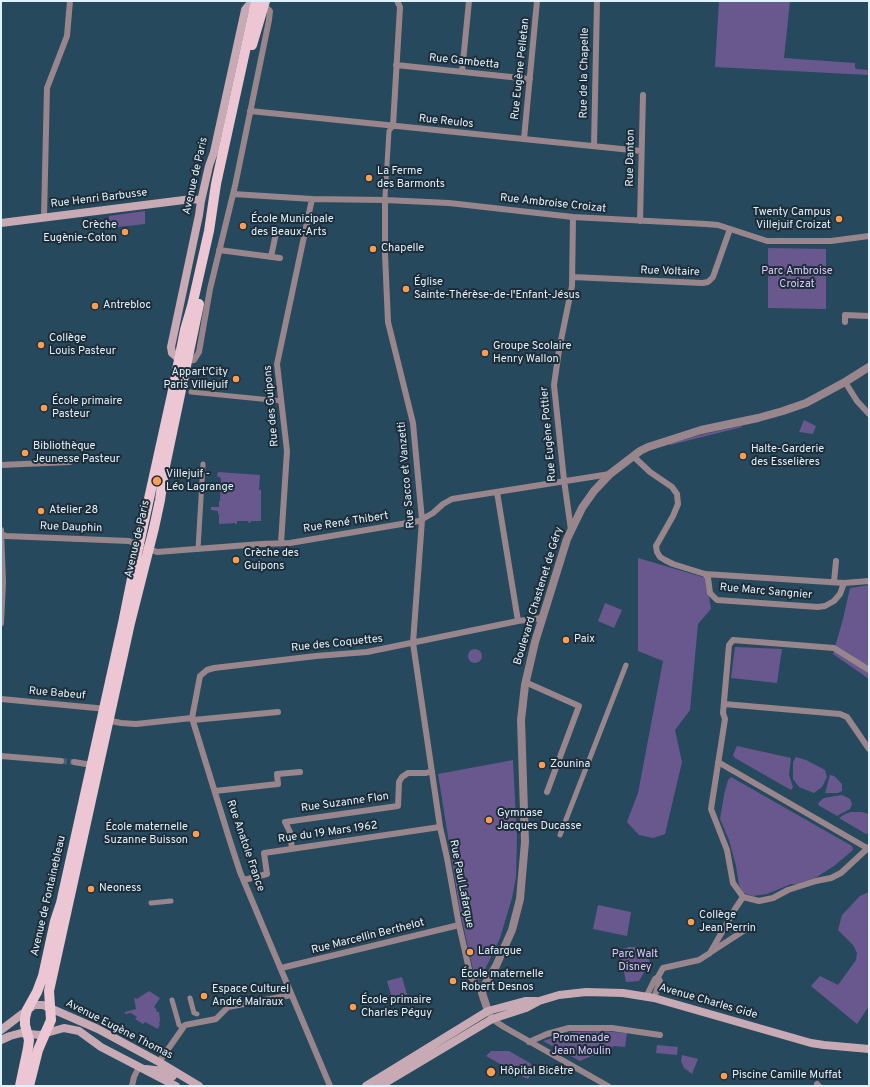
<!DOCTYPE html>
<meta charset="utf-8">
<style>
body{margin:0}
#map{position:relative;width:870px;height:1087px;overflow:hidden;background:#27495e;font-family:Overpass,sans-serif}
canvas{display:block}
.frame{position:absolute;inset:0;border:2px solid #dff2ff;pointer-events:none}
</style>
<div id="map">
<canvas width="870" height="1087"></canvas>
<div class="frame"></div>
</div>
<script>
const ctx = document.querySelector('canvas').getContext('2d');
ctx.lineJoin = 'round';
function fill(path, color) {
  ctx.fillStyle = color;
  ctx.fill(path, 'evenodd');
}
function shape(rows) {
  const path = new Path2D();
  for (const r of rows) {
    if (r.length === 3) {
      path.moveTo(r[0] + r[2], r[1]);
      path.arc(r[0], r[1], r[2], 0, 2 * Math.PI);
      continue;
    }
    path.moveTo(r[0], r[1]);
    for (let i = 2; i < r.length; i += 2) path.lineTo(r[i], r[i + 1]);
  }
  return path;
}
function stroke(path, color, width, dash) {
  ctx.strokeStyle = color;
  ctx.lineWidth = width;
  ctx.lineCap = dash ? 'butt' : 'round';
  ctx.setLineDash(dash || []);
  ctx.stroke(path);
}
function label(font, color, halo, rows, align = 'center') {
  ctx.font = font + ' Overpass,sans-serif';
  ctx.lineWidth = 4;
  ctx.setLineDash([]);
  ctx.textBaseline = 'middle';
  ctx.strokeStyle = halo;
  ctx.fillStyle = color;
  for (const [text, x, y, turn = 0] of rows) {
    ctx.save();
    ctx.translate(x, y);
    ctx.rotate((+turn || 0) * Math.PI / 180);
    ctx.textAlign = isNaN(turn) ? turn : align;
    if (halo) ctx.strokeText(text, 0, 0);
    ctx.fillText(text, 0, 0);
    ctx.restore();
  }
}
fill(shape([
 [719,1,790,1,784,58,855,63,855,68,857,69,869,70,869,75,715,67],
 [145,211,145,224,109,228,109,216],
 [768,248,826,249,826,309,768,308],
 [804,420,816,426,813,434,799,432],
 [741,426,742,427,670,445,669,444,700,435],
 [218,472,260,475,259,490,261,490,261,521,251,521,250,523,249,523,248,521,237,521,237,524,235,524,235,523,219,524,219,514,218,514,218,511,211,510,211,507,219,507,219,501,220,501,221,478,217,476],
 [638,558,706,578,711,609,698,624,690,710,675,730,682,762,665,834,653,838,639,835,627,822,638,793,663,661,638,651],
 [869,585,869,679,833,654,843,619,850,588],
 [605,603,622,610,614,628,598,621],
 [735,647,782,649,777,683,731,678],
 [475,656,7],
 [737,746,791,758,789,775,793,787,791,790,735,758,733,755],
 [796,757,806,760,825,770,827,777,822,787,814,793,799,787,793,779,793,762],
 [513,760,517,838,516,877,512,898,500,938,480,980,475,979,460,911,438,774],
 [830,775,834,776,842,784,842,791,838,793,825,793],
 [731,777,852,846,853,850,834,866,804,885,791,884,767,894,753,896,743,893,739,885,736,866,729,840,720,819,724,795,728,780],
 [842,795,850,799,852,804,850,809,837,816,818,805,819,802,824,798],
 [851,812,861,812,869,814,869,833,866,834,839,818,845,814],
 [869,892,869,1006,857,1024,811,986,820,976,838,985,856,960,857,953,853,945,838,930,842,915,860,896],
 [598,905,631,912,627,936,593,929],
 [628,947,638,947,647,953,650,963,639,981,626,982,620,951],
 [402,977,408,998,393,1002,387,981],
 [149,991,160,998,154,1007,156,1009,157,1012,159,1012,160,1020,159,1023,160,1024,158,1029,145,1022,143,1024,135,1019,137,1017,131,1013,125,1014,125,1012,136,1009,134,998,137,999],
 [601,1031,627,1033,625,1047,614,1046,580,1061,543,1041,573,1032],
 [657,1045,678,1047,677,1055,656,1053],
 [491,1051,509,1051,530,1063,534,1070,528,1079,523,1077,486,1056],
 [682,1055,698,1059,692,1074,684,1068,681,1061]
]), '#68588e');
stroke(shape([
 [61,761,74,762]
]), '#436276', 6, [6, 3]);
stroke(shape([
 [385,197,389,131,393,126],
 [191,392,281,401],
 [198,549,203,464],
 [560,835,626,665],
 [151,903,171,901],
 [190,998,194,1013,197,1014],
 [172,1000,178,1021,179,1025,183,1027]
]), '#99868c', 5);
stroke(shape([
 [396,65,530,79],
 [462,72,469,1],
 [250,111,641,151],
 [393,126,400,7,397,1],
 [524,139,537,1],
 [594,146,597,1],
 [233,194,312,199,385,200,449,203,573,217,706,224,718,225,767,241,831,241,869,236],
 [385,200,385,254,388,322,413,423,422,520,413,643,440,827,447,858,459,925,471,978,478,985,482,993],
 [44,217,47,88,67,36,70,1],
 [640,221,643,95],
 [219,250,280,258],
 [271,257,276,233],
 [573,277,702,283,708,282,713,277,730,229],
 [845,322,845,315,869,316],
 [187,361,194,360,199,352,210,289,235,186,269,20,270,11,264,5],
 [845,382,857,401,869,414],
 [633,456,650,472,672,487,677,494,678,504,673,516,656,546,657,552,660,557,665,560,673,564,705,574,844,583,869,581],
 [1,465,70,462],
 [497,492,518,621],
 [1,530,3,582,1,623],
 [571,530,564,480,554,385,559,350,572,286,573,217],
 [1,534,6,536,129,541,157,552,261,544,290,543,419,521,433,513,443,504,452,499,610,474],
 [281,543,287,451,277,364,312,199],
 [705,574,708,578,710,593,717,600,818,607,825,606,834,601,840,594,844,583],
 [834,582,836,561],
 [869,670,834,648,733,640,729,645,723,713,725,719,711,809,727,850,733,883,743,897,759,901,773,898,788,890,816,881,831,878,841,873,869,847],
 [525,682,579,706,547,792],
 [1,699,107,709],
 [724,704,840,714,847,717,869,749],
 [106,720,121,723,136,724,192,718],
 [193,720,278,712],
 [1,756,61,761],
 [74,762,92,765],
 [718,762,867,848],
 [215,791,278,784,277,774,300,772],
 [292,849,290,832,285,822,398,806,399,782,402,777,408,773,426,773,432,771],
 [244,880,267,874,264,853,440,827],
 [735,909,743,897],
 [711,952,751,926],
 [281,968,459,925],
 [646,997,655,979,658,977,663,968,699,960,710,953,734,911],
 [654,998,660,981,658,977],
 [488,1011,492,1019,504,1027,608,1086],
 [529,1042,547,1034,569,1028,612,1028,660,1035],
 [159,1062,185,1025,216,1019,228,1007,291,995],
 [817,1084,819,1086],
 [132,1086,134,1077,139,1067],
 [330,1086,240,872,229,838,192,718,200,676,207,670,214,668,316,656,367,652,518,621,542,618]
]), '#99868c', 6);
stroke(shape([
 [488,1011,482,993,484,986,496,966,512,930,520,899,525,842,521,720,525,685,535,642,567,539,582,508,594,491,610,474,640,451,648,447,701,430,758,418,783,411,806,403,845,382,869,367]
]), '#99868c', 8);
stroke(shape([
 [1,223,184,200,194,199,201,201],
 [179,359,172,353,171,347,199,215,201,201,209,166,214,152,245,10,248,6,256,1],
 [1,1030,34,1005,43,1005,98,1029,159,1062,199,1086],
 [1,1040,10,1036,21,1033,39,1035,64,1028,79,1031,101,1047,176,1086],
 [146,1069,163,1071,173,1076],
 [366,1086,488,1011,525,1001,536,1001],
 [380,1086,492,1019,526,1008,539,1001,559,995,586,992,623,993,654,998,811,1043,824,1045,869,1049]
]), '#c8aab4', 8);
stroke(shape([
 [252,45,265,1],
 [20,1086,28,1048,29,1040,25,1025,25,1018,27,1010,37,992,43,976,55,921,61,903,123,623,139,544,173,390,185,330,192,306,209,231,216,184,256,1],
 [29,1086,38,1050,51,1020,49,991,130,623,154,528,160,500,164,471,199,304]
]), '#ecc6d2', 10);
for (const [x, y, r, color] of [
 [369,178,4,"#fc9e52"],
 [839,219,4,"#fc9e52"],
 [243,226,4,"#fc9e52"],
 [125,232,4,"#fc9e52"],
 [373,249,4,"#fc9e52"],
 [406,289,4,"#fc9e52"],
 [95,306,4,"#fc9e52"],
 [41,345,4,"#fc9e52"],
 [485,353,4,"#fc9e52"],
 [236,379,4,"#fc9e52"],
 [44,408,4,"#fc9e52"],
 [25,453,4,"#fc9e52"],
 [743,456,4,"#fc9e52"],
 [157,481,5,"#fc9e52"],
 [41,511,4,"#fc9e52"],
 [236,560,4,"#fc9e52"],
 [566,640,4,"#fc9e52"],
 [542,765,4,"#fc9e52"],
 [489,820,4,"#fc9e52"],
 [196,834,4,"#fc9e52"],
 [91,889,4,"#fc9e52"],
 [691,922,4,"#fc9e52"],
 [470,952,4,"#fc9e52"],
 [453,981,4,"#fc9e52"],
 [204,996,4,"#fc9e52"],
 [353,1007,4,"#fc9e52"],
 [491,1072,5,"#fc9e52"],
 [724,1076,4,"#fc9e52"]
]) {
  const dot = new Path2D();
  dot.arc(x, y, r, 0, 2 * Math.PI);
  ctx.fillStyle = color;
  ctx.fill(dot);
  stroke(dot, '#1e2d37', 1.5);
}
label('11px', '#dff2ff', '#1e2d37', [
 ["Rue Gambetta",464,62,6],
 ["Rue Eugène Pelletan",521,69,-84],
 ["Rue de la Chapelle",585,73,-89],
 ["Rue Reulos",446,122,6],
 ["Rue Danton",631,158,-89],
 ["Avenue de Paris",196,176,-77],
 ["Rue Henri Barbusse",99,199,-7],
 ["Rue Ambroise Croizat",553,204,6],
 ["Rue Voltaire",670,272,2],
 ["Rue des Guipons",272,406,-95],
 ["Rue Eugène Pottier",549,434,-95],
 ["Rue Sacco et Vanzetti",407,475,-95],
 ["Rue René Thibert",346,523,-9],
 ["Rue Dauphin",71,528,2],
 ["Avenue de Paris",138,539,-77],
 ["Rue Marc Sangnier",766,592,5],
 ["Boulevard Chastenet de Géry",539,596,-73],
 ["Rue des Coquettes",337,644,-6],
 ["Rue Babeuf",57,694,5],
 ["Rue Suzanne Flon",345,803,-8],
 ["Rue du 19 Mars 1962",328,833,-8],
 ["Rue Anatole France",245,846,71],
 ["Rue Paul Lafargue",461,884,79],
 ["Avenue de Fontainebleau",49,896,-77],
 ["Rue Marcellin Berthelot",368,937,-14],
 ["Avenue Charles Gide",708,1002,16],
 ["Avenue Eugène Thomas",119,1030,27]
]);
label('11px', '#dff2ff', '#1e2d37', [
 ["La Ferme",377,172],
 ["des Barmonts",377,185],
 ["Twenty Campus",831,213,"right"],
 ["Villejuif Croizat",831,226,"right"],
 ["École Municipale",251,220],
 ["des Beaux-Arts",251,233],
 ["Crèche",117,226,"right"],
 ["Eugènie-Coton",117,239,"right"],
 ["Chapelle",381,249],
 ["Église",414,283],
 ["Sainte-Thérèse-de-l'Enfant-Jésus",414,296],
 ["Antrebloc",103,306],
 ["Collège",49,339],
 ["Louis Pasteur",49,352],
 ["Groupe Scolaire",493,347],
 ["Henry Wallon",493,360],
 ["Appart'City",228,373,"right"],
 ["Paris Villejuif",228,386,"right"],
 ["École primaire",52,402],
 ["Pasteur",52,415],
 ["Bibliothèque",33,447],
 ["Jeunesse Pasteur",33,460],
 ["Halte-Garderie",751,450],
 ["des Esselières",751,463],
 ["Villejuif -",166,475],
 ["Léo Lagrange",166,488],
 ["Atelier 28",49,511],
 ["Crèche des",244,554],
 ["Guipons",244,567],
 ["Paix",574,640],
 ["Zounina",550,765],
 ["Gymnase",497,814],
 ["Jacques Ducasse",497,827],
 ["École maternelle",188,828,"right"],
 ["Suzanne Buisson",188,841,"right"],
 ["Neoness",99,889],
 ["Collège",699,916],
 ["Jean Perrin",699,929],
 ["Lafargue",478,952],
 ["École maternelle",461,975],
 ["Robert Desnos",461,988],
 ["Espace Culturel",212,990],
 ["André Malraux",212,1003],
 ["École primaire",361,1001],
 ["Charles Péguy",361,1014],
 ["Hôpital Bicêtre",500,1072],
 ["Piscine Camille Muffat",732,1076]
], 'left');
label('11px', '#d9cbff', '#1e2d37', [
 ["Parc Ambroise",797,272],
 ["Croizat",797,285],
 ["Parc Walt",635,955],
 ["Disney",635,968],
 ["Promenade",581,1039],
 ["Jean Moulin",581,1052]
]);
</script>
